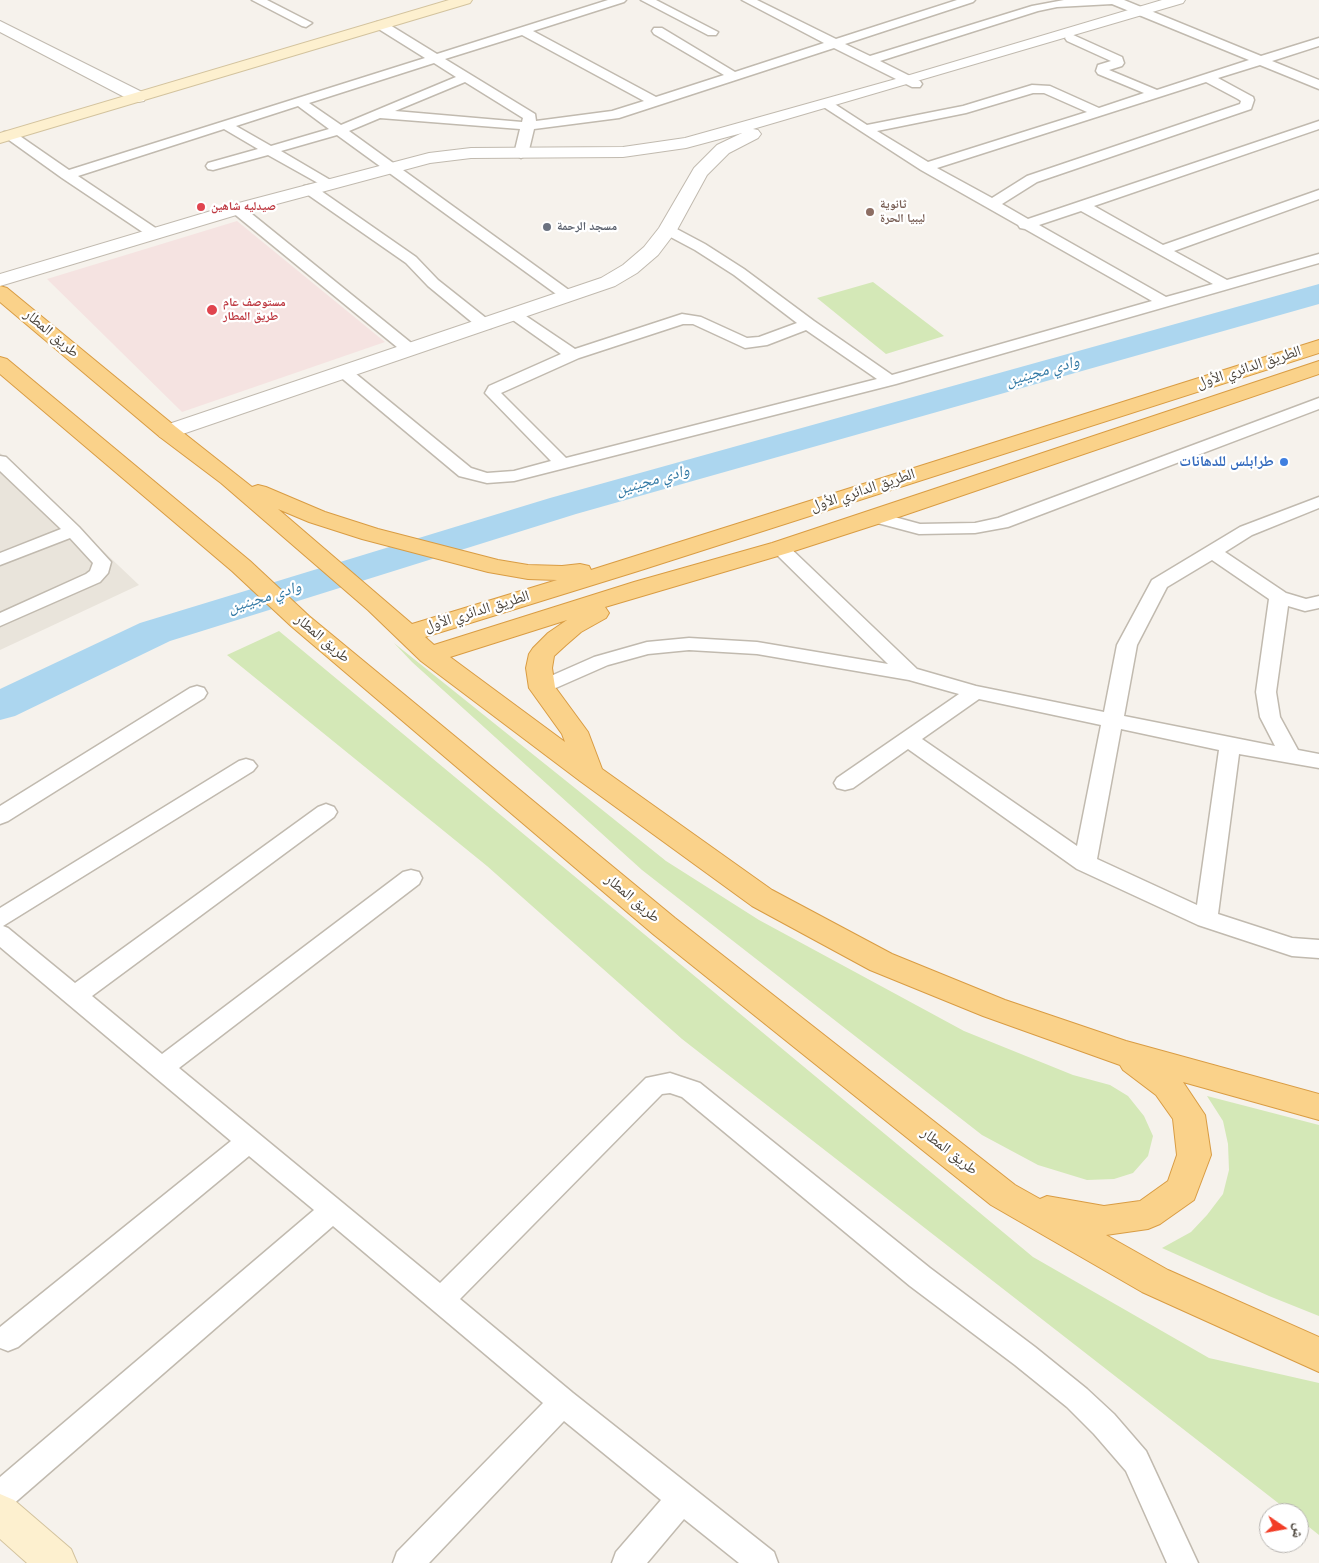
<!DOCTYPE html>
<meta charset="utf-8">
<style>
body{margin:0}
#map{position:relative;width:1319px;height:1563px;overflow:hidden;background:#f6f2ec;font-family:"Nunito Sans","Noto Naskh Arabic",sans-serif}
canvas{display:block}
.north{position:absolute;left:1259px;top:1503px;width:50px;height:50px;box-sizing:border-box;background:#fff;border:1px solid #b7b4b0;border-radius:50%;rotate:102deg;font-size:14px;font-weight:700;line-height:20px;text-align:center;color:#4a433a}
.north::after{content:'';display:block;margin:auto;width:18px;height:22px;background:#f23d26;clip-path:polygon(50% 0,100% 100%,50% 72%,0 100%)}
</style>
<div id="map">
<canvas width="1319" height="1563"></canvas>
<div class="north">ش</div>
</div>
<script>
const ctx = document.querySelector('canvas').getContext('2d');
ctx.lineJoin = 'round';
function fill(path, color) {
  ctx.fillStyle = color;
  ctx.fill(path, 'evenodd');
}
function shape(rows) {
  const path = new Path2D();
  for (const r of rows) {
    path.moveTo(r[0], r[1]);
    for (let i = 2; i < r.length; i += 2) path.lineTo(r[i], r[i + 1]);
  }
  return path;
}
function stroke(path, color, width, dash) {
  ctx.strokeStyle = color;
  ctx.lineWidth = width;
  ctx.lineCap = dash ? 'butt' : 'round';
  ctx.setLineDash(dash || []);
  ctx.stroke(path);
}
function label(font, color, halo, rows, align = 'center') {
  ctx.font = font + ' "Nunito Sans","Noto Naskh Arabic",sans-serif';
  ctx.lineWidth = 4.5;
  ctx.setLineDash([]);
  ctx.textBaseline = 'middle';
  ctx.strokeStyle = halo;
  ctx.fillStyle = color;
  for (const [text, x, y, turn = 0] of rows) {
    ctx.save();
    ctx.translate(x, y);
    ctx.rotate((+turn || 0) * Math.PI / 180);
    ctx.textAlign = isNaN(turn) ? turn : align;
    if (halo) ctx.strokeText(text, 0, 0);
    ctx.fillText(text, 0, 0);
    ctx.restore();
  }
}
fill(shape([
 [0,453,139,585,0,650]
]), '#e9e4db');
fill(shape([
 [237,221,385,342,182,412,47,279]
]), '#f5e3e1');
fill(shape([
 [873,282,944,336,886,354,817,298],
 [279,631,1033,1257,1209,1358,1319,1383,1319,1535,1299,1519,1299,1513,1291,1513,682,1039,487,866,227,655],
 [394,643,666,861,759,920,964,1031,1073,1075,1110,1085,1128,1096,1144,1116,1153,1136,1148,1156,1133,1173,1114,1179,1087,1180,1038,1165,982,1135,642,870,412,662],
 [1207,1096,1319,1125,1319,1316,1269,1296,1162,1248,1191,1232,1207,1215,1223,1194,1229,1170,1228,1144,1223,1121]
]), '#d4e8b7');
fill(shape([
 [1319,284,1319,304,576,514,170,641,15,716,0,720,0,689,140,623,550,498,1319,284]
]), '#acd6ef');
const minor = shape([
 [252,0,267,0,312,23,306,27,302,26,252,0],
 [608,0,626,0,624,2,533,31,656,97,724,75,654,34,652,31,654,28,662,28,735,72,824,43,742,0,757,0,836,39,957,0,975,0,973,2,845,44,870,56,1032,6,1064,0,1124,0,1261,56,1319,38,1319,46,1272,61,1319,80,1319,89,1260,65,1218,78,1253,97,1254,100,1251,109,1037,182,1002,204,1028,219,1319,121,1319,129,1094,206,1163,245,1319,190,1319,199,1174,251,1227,280,1319,254,1319,263,896,384,514,481,487,483,459,476,338,375,336,372,338,369,350,369,471,468,487,473,514,471,551,461,485,393,489,386,561,354,510,318,507,315,510,312,520,312,575,349,682,314,701,317,747,338,759,337,797,323,734,275,695,250,663,233,661,230,663,227,673,227,705,244,744,269,814,321,892,375,1152,301,1025,229,1020,228,1018,225,921,170,819,104,825,100,830,101,867,125,963,106,1032,85,1050,86,1099,108,1144,93,1098,74,1096,71,1098,65,1111,61,1067,41,1065,38,1067,35,1071,34,1122,57,1124,63,1122,66,1109,70,1157,90,1249,60,1112,4,1057,7,1038,11,880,61,920,81,922,84,920,87,912,87,834,48,619,118,534,129,528,154,521,158,514,154,520,129,380,118,349,131,573,293,576,296,573,299,568,301,563,299,337,135,281,151,332,181,334,184,332,187,327,188,268,155,213,170,208,169,206,166,208,163,258,149,224,129,78,176,160,231,162,234,160,237,155,238,150,237,62,178,2,135,4,132,14,132,69,170,425,58,377,28,375,25,377,22,385,22,437,54,608,0],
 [522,35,644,101,612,111,536,121,535,114,445,59,522,35],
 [434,63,456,77,341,125,309,103,434,63],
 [465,82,523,118,522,122,395,111,465,82],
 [1206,82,1238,99,1241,101,1240,104,1027,176,992,198,937,168,1206,82],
 [1033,93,1044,93,1087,112,928,162,877,131,966,113,1033,93],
 [298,106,329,129,271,146,236,126,298,106],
 [1081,211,1157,253,1213,284,1166,297,1039,225,1081,211],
 [683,324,693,324,745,348,767,345,806,330,877,379,566,458,501,393,579,358,683,324],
 [641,0,656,0,718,32,716,35,708,35,641,0],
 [309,185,314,186,416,257,438,280,491,322,493,325,491,328,479,328,428,286,406,263,304,192,302,189,304,186,309,185],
 [237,205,242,206,415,346,417,349,415,352,403,352,232,212,230,209,232,206,237,205],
 [1319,398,1319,409,1008,527,975,533,919,534,870,521,867,517,870,513,876,512,920,524,975,523,998,518,1319,398],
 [0,456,6,457,79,527,111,562,108,573,100,582,0,626,0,613,86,574,90,571,93,563,70,538,0,565,0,553,61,529,0,471,0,456],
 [1319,497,1319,508,1252,535,1225,552,1286,593,1306,599,1319,596,1319,608,1305,611,1288,606,1276,692,1280,717,1298,750,1319,754,1319,768,1239,754,1218,914,1292,938,1319,940,1319,958,1292,956,1198,925,1077,869,908,749,853,788,845,790,837,788,834,783,837,778,959,694,909,680,757,654,689,650,648,654,608,665,542,694,535,693,532,688,535,683,594,657,647,642,689,638,757,642,888,664,774,552,771,548,774,544,780,542,786,544,917,669,976,686,1104,712,1117,645,1152,580,1240,527,1319,497],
 [1212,560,1269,599,1256,692,1260,717,1275,746,1124,716,1137,645,1167,587,1212,560],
 [979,699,1101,725,1077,846,922,739,979,699],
 [1121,729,1219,750,1197,905,1097,859,1121,729],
 [197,686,204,688,207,693,204,698,8,821,0,824,0,806,190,688,197,686],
 [246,759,253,761,257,766,253,771,3,926,8,928,75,983,318,807,326,804,334,807,337,812,334,817,92,996,162,1054,403,872,411,870,419,872,422,878,419,884,179,1068,440,1283,646,1078,670,1073,700,1083,930,1268,1035,1347,1087,1389,1114,1414,1146,1451,1198,1563,1167,1563,1126,1471,1094,1434,1067,1407,1015,1365,910,1286,682,1097,670,1093,662,1094,460,1299,573,1393,774,1552,778,1563,739,1563,684,1519,647,1563,612,1563,616,1552,661,1500,564,1421,429,1563,393,1563,397,1552,543,1403,333,1226,11,1506,0,1511,0,1477,314,1210,249,1156,18,1347,8,1351,0,1348,0,1327,231,1141,0,947,0,908,239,761,246,759]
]);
const tertiary = shape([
 [1162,0,1185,0,1183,3,753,129,758,130,761,134,758,138,729,153,707,175,677,230,658,255,637,273,615,286,168,439,160,437,157,432,160,427,601,278,623,265,644,247,659,228,694,168,717,145,742,133,686,148,623,157,471,158,430,163,243,213,0,286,0,274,231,205,429,153,471,148,623,147,685,138,903,77,1162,0],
 [0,21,144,93,146,97,144,101,138,102,132,101,0,32,0,21]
]);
const secondary = shape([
 [449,0,472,0,470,3,0,143,0,133,449,0],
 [0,1494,14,1500,71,1549,77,1563,27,1563,0,1539,0,1494]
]);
const trunk = shape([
 [0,286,7,288,176,427,252,487,258,485,266,487,325,512,378,529,498,560,528,565,562,566,580,564,589,566,591,570,1319,340,1319,353,638,571,425,637,434,645,634,582,772,543,1319,361,1319,374,884,522,788,553,605,607,609,613,606,618,581,632,566,645,554,656,552,668,555,687,588,732,602,769,772,890,892,954,1005,1000,1126,1041,1319,1094,1319,1120,1183,1082,1205,1115,1211,1155,1194,1200,1160,1224,1148,1229,1106,1235,1168,1270,1319,1337,1319,1372,1142,1292,991,1205,653,934,291,626,232,571,0,374,0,357,7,359,250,561,309,616,675,918,1015,1185,1040,1199,1047,1196,1104,1206,1140,1201,1168,1181,1177,1155,1173,1119,1156,1095,1123,1070,1120,1065,983,1016,870,970,752,906,580,781,421,661,368,610,221,483,160,437,0,302,0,286],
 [278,509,309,522,362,539,488,572,528,579,557,580,412,624,278,509],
 [567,620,548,633,533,648,529,654,526,668,529,688,562,734,565,742,450,657,567,620]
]);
stroke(minor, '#c1baaf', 3);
stroke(tertiary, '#c1baaf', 2);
stroke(secondary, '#d3c39e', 2);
stroke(trunk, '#d99c43', 2);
fill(minor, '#fff');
fill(tertiary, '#fff');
fill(secondary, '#fdf0cf');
fill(trunk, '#fad28a');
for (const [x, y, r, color] of [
 [201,207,5,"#e0444e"],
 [870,212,5,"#8d6e63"],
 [547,227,5,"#6b7280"],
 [212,310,6,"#e0444e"],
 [1284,462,5,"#3f7fe0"]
]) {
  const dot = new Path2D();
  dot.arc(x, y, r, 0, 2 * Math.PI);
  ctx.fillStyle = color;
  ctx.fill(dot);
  stroke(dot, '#fff', 2);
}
label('bold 12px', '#785e54', '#fff', [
 ["ثانوية",880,205],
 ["ليبيا الحرة",880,219]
], 'left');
label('bold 12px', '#be3a42', '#fff', [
 ["صيدليه شاهين",211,207],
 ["مستوصف عام",223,303],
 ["طريق المطار",223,317]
], 'left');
label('bold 12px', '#5b616d', '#fff', [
 ["مسجد الرحمة",557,227]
], 'left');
label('15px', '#4a433a', '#fff', [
 ["طريق المطار",51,334,40],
 ["الطريق الدائري الأول",1249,368,-18],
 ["الطريق الدائري الأول",863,491,-18],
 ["الطريق الدائري الأول",477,612,-17],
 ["طريق المطار",322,639,40],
 ["طريق المطار",632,899,40],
 ["طريق المطار",949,1152,38]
]);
label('bold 15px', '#366cbe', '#fff', [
 ["طرابلس للدهانات",1274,462]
], 'right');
label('italic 16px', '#3178a4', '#fff', [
 ["وادي مجينين",1043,372,-16],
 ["وادي مجينين",653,481,-16],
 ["وادي مجينين",265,598,-17]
]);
</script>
